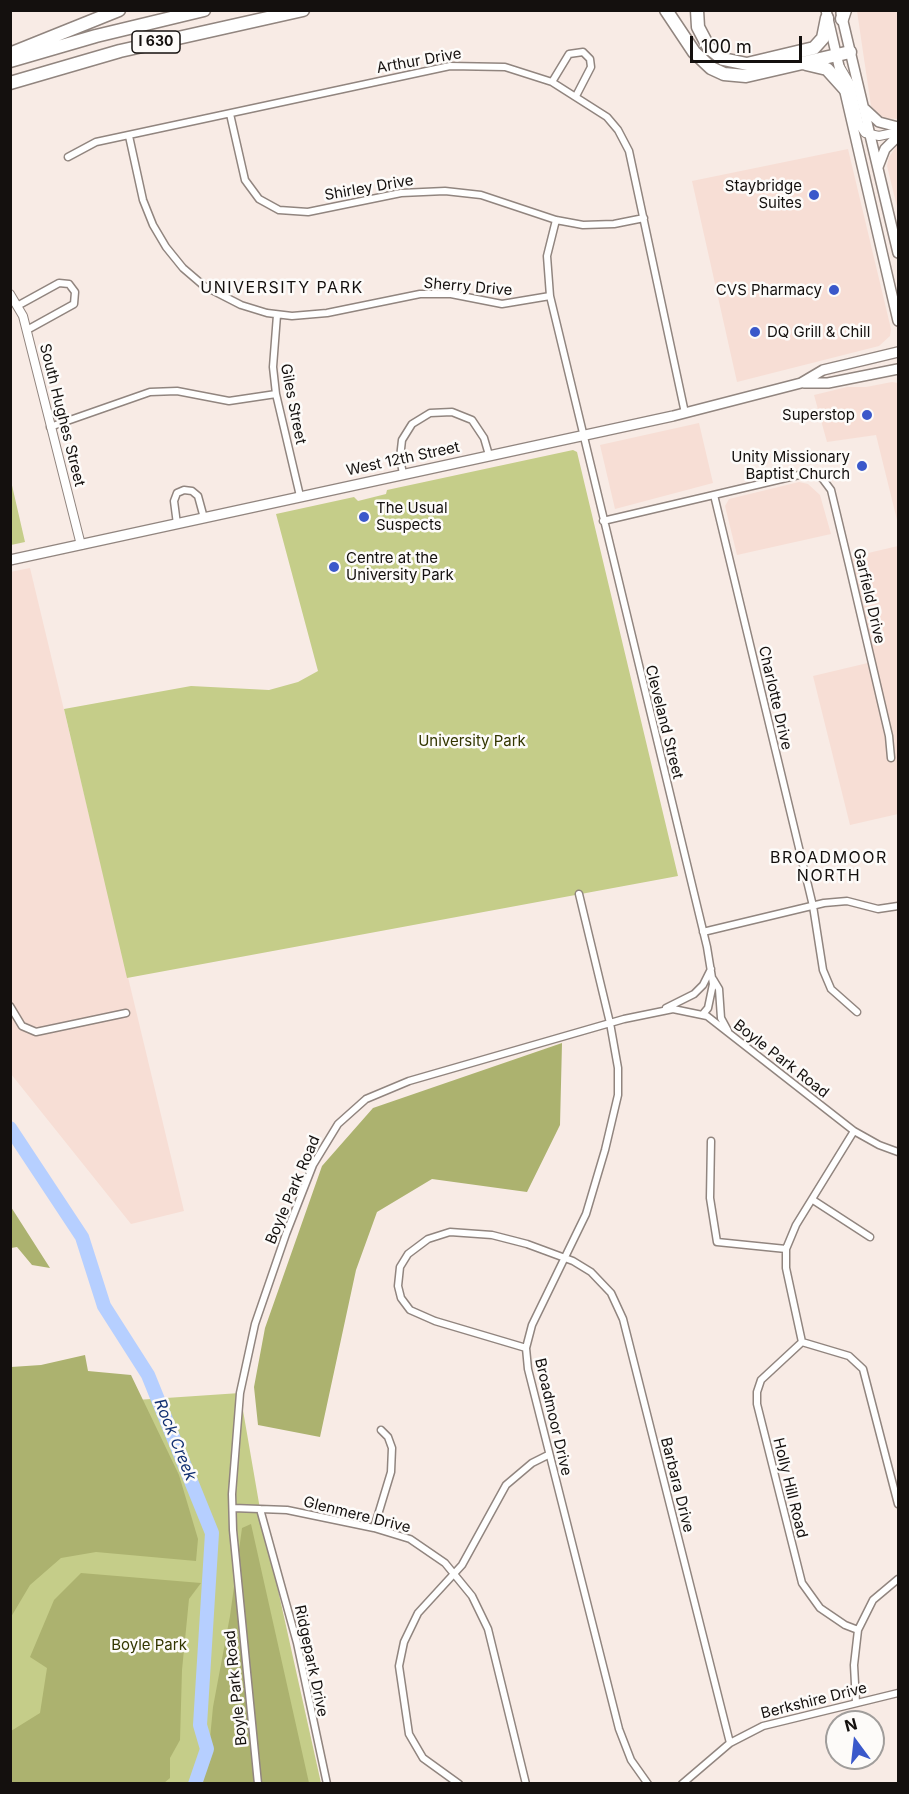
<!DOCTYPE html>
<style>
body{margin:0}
#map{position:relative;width:909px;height:1794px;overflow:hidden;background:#f8ebe5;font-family:Inter,sans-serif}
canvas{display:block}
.frame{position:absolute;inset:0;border:12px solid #14100e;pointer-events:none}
.north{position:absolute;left:825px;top:1710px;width:60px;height:60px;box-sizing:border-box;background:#fdfbf9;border:2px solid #a09d9b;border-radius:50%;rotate:345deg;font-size:16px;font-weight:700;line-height:24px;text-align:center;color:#14100e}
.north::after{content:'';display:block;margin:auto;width:21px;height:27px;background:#3a58ca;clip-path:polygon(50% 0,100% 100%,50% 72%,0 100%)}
.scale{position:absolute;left:690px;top:36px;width:112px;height:27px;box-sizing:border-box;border:3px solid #14100e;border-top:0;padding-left:8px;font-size:18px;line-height:21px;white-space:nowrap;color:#14100e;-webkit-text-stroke:4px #fdfbf9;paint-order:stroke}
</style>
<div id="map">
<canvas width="909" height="1794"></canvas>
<div class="frame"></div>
<div class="north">N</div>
<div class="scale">100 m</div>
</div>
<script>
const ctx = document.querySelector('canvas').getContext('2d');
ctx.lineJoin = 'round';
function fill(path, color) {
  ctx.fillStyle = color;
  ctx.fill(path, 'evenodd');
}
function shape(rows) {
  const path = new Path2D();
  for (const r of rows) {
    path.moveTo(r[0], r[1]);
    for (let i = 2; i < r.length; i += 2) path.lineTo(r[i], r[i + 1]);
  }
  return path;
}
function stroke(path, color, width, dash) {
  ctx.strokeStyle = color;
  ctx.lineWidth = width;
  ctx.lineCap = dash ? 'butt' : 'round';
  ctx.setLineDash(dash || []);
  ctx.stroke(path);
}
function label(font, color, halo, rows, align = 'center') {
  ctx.font = font + ' Inter,sans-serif';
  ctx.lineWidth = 5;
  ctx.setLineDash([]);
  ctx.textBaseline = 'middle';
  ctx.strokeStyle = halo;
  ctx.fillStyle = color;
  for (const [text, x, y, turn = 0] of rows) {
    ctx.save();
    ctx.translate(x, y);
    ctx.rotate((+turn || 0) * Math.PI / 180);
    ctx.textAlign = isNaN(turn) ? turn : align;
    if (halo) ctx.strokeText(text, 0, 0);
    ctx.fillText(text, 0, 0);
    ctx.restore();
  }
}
fill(shape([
 [857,11,898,11,898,119,883,118,871,106],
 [898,144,898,211,887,166,889,157],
 [848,149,891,329,890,336,879,346,737,382,692,181],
 [892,382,898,383,898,524,876,435,827,442,814,395,847,387,866,387],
 [699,423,713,483,615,509,600,445],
 [799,482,808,484,820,495,831,534,737,555,725,506,729,499],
 [898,546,898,814,850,825,813,676,872,662,847,558],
 [30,568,184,1211,131,1224,11,1074,10,572]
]), '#f7ded5');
fill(shape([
 [573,450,577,452,678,876,127,978,64,709,191,686,269,690,298,682,318,671,276,514,354,497,358,501,386,494,387,490],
 [11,481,25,542,11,545,10,545],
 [240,1393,260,1509,321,1783,11,1783,10,1437,33,1407]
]), '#c5cd89');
fill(shape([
 [562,1043,560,1125,527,1192,432,1179,377,1212,356,1270,320,1437,258,1425,254,1387,265,1328,322,1166,373,1108],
 [10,1207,11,1207,50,1268,32,1265,17,1247,11,1248],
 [85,1355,88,1371,131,1375,179,1475,198,1539,196,1561,96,1552,61,1558,30,1585,11,1617,11,1367,41,1365],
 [251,1524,309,1783,199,1784,207,1770,213,1707,230,1616,242,1528],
 [81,1573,201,1583,189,1599,182,1670,180,1740,170,1758,170,1778,164,1783,12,1783,11,1731,40,1713,47,1668,30,1657,54,1600]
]), '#acb26f');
stroke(shape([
 [10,1128,82,1237,104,1306,148,1375,212,1533,200,1725,207,1749,195,1784]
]), '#b6cfff', 14);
const minor = shape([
 [552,82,569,54,583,52,590,59,591,67,576,96],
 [230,114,245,180,259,199,279,210,308,212,401,193,445,191,481,195,556,220,583,225,614,224,644,218],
 [129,136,143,200,153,225,166,247,183,268,204,286,241,305,267,313,292,316,327,313,420,294,451,294,502,304,550,296],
 [68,157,96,142,450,66,505,67,552,82,607,117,618,130,629,151,685,413],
 [556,220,547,256,550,296,707,947,713,984,708,1008,703,1014],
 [19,305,59,283,69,284,75,292,74,304,27,330],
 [277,315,273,367,276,394,300,496],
 [50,427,150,392,177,391,229,401,276,394],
 [403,474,400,458,402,440,412,424,430,413,452,412,472,420,484,438,489,455],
 [714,495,813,906,823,970,831,989,857,1012],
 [603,521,803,474,815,474,822,478,831,490,849,565,889,736,891,758],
 [177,524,174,501,177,493,184,490,192,491,198,496,204,518],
 [579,894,610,1023,618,1068,618,1095,605,1150,586,1214,532,1325,526,1348,528,1369,619,1729,631,1760,648,1784],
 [703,932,824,903,847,901,878,909,898,906],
 [713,979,719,989,721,1018,728,1031],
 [10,1006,22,1026,36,1032,126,1013],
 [666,1008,694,994,703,985,711,969],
 [711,1141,710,1198,717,1242,786,1249],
 [813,1200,870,1237],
 [802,1342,761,1380,757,1392,757,1404,802,1583,820,1608,845,1625,858,1630],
 [802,1342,786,1268,786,1249,796,1225,854,1131],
 [802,1342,849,1356,863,1369,898,1504],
 [526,1348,435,1321,410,1310,401,1298,398,1286,400,1267,408,1254,428,1239,450,1232,492,1235,527,1244,573,1261,591,1272,611,1293,623,1319,730,1743],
 [233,1508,287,1510,374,1528,410,1539,445,1563,472,1596,488,1629,526,1784],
 [260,1509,297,1643,327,1784],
 [374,1528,391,1472,392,1448,388,1437,381,1430],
 [856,1703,854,1665,858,1630,873,1600,898,1579],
 [258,1784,233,1530,232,1494,240,1393,255,1324,286,1234,313,1165,338,1124,366,1099,409,1081,624,1019,673,1009,707,1016,854,1131,879,1145,898,1152],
 [459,1784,423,1758,409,1734,399,1666,404,1642,418,1613,462,1565,506,1485,532,1463,548,1455],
 [682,1784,730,1743,763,1726,898,1693]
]);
const tertiary = shape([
 [840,67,850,84,859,124,865,133,879,136,898,132],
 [10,294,23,316,81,545]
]);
const secondary = shape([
 [826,10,898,321],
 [841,13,898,253],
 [865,109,879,122,898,127],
 [878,167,885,149,898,136],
 [804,383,828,383,898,369],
 [10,560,673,416,801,383,823,370,898,352]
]);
const motorway = shape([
 [666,10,694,52,711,68,724,74,746,76,850,52],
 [697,10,698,27,709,48,723,59,747,64,814,48,823,38,827,18],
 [842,19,845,10],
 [12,53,119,10],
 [10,61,96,36,204,10],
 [806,64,827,69,845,89],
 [10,83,120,51,303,10]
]);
stroke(minor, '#91857f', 9);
stroke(tertiary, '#91857f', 10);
stroke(secondary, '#91857f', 12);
stroke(motorway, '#91857f', 15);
stroke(minor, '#fff', 6);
stroke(tertiary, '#fff', 8);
stroke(secondary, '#fff', 9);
stroke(motorway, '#fff', 12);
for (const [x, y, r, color] of [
 [814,195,6,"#3a58ca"],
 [834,290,6,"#3a58ca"],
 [755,332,6,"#3a58ca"],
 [867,415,6,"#3a58ca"],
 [862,466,6,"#3a58ca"],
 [364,517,6,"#3a58ca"],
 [334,567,6,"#3a58ca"]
]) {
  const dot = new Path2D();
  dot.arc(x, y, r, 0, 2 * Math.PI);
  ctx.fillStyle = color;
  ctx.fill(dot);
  stroke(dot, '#fdfbf9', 2);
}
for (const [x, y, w] of [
 [156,42,48]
]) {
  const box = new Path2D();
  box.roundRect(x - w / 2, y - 11, w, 22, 4.5);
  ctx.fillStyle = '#fdfbf9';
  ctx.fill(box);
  stroke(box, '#14100e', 1.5);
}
label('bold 14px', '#14100e', null, [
 ["I 630",156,42]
]);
label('15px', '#14100e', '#fdfbf9', [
 ["Arthur Drive",419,61,-10],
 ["Shirley Drive",369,188,-10],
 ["Sherry Drive",468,287,5],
 ["Giles Street",293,404,79],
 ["South Hughes Street",62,415,76],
 ["West 12th Street",403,459,-12],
 ["Garfield Drive",869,596,77],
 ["Charlotte Drive",775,698,77],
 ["Cleveland Street",664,722,76],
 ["Boyle Park Road",781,1059,38],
 ["Boyle Park Road",293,1190,-67],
 ["Broadmoor Drive",553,1417,77],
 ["Barbara Drive",677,1485,76],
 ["Holly Hill Road",790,1488,76],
 ["Glenmere Drive",357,1515,14],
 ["Ridgepark Drive",311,1661,78],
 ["Boyle Park Road",236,1688,-96],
 ["Berkshire Drive",814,1701,-14]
]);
label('15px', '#14100e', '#fdfbf9', [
 ["Staybridge",802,186],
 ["Suites",802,203],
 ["CVS Pharmacy",822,290],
 ["DQ Grill & Chill",767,332,"left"],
 ["Superstop",855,415],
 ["Unity Missionary",850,457],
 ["Baptist Church",850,474],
 ["The Usual",376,508,"left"],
 ["Suspects",376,525,"left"],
 ["Centre at the",346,558,"left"],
 ["University Park",346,575,"left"]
], 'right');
label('15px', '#333600', '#fdfbf9', [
 ["University Park",472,741],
 ["Boyle Park",149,1645]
]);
ctx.letterSpacing = '1.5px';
label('16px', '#14100e', '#fdfbf9', [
 ["UNIVERSITY PARK",282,288],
 ["BROADMOOR",829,858],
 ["NORTH",829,876]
]);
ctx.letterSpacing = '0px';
label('italic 16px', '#123072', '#fdfbf9', [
 ["Rock Creek",175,1440,68]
]);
</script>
